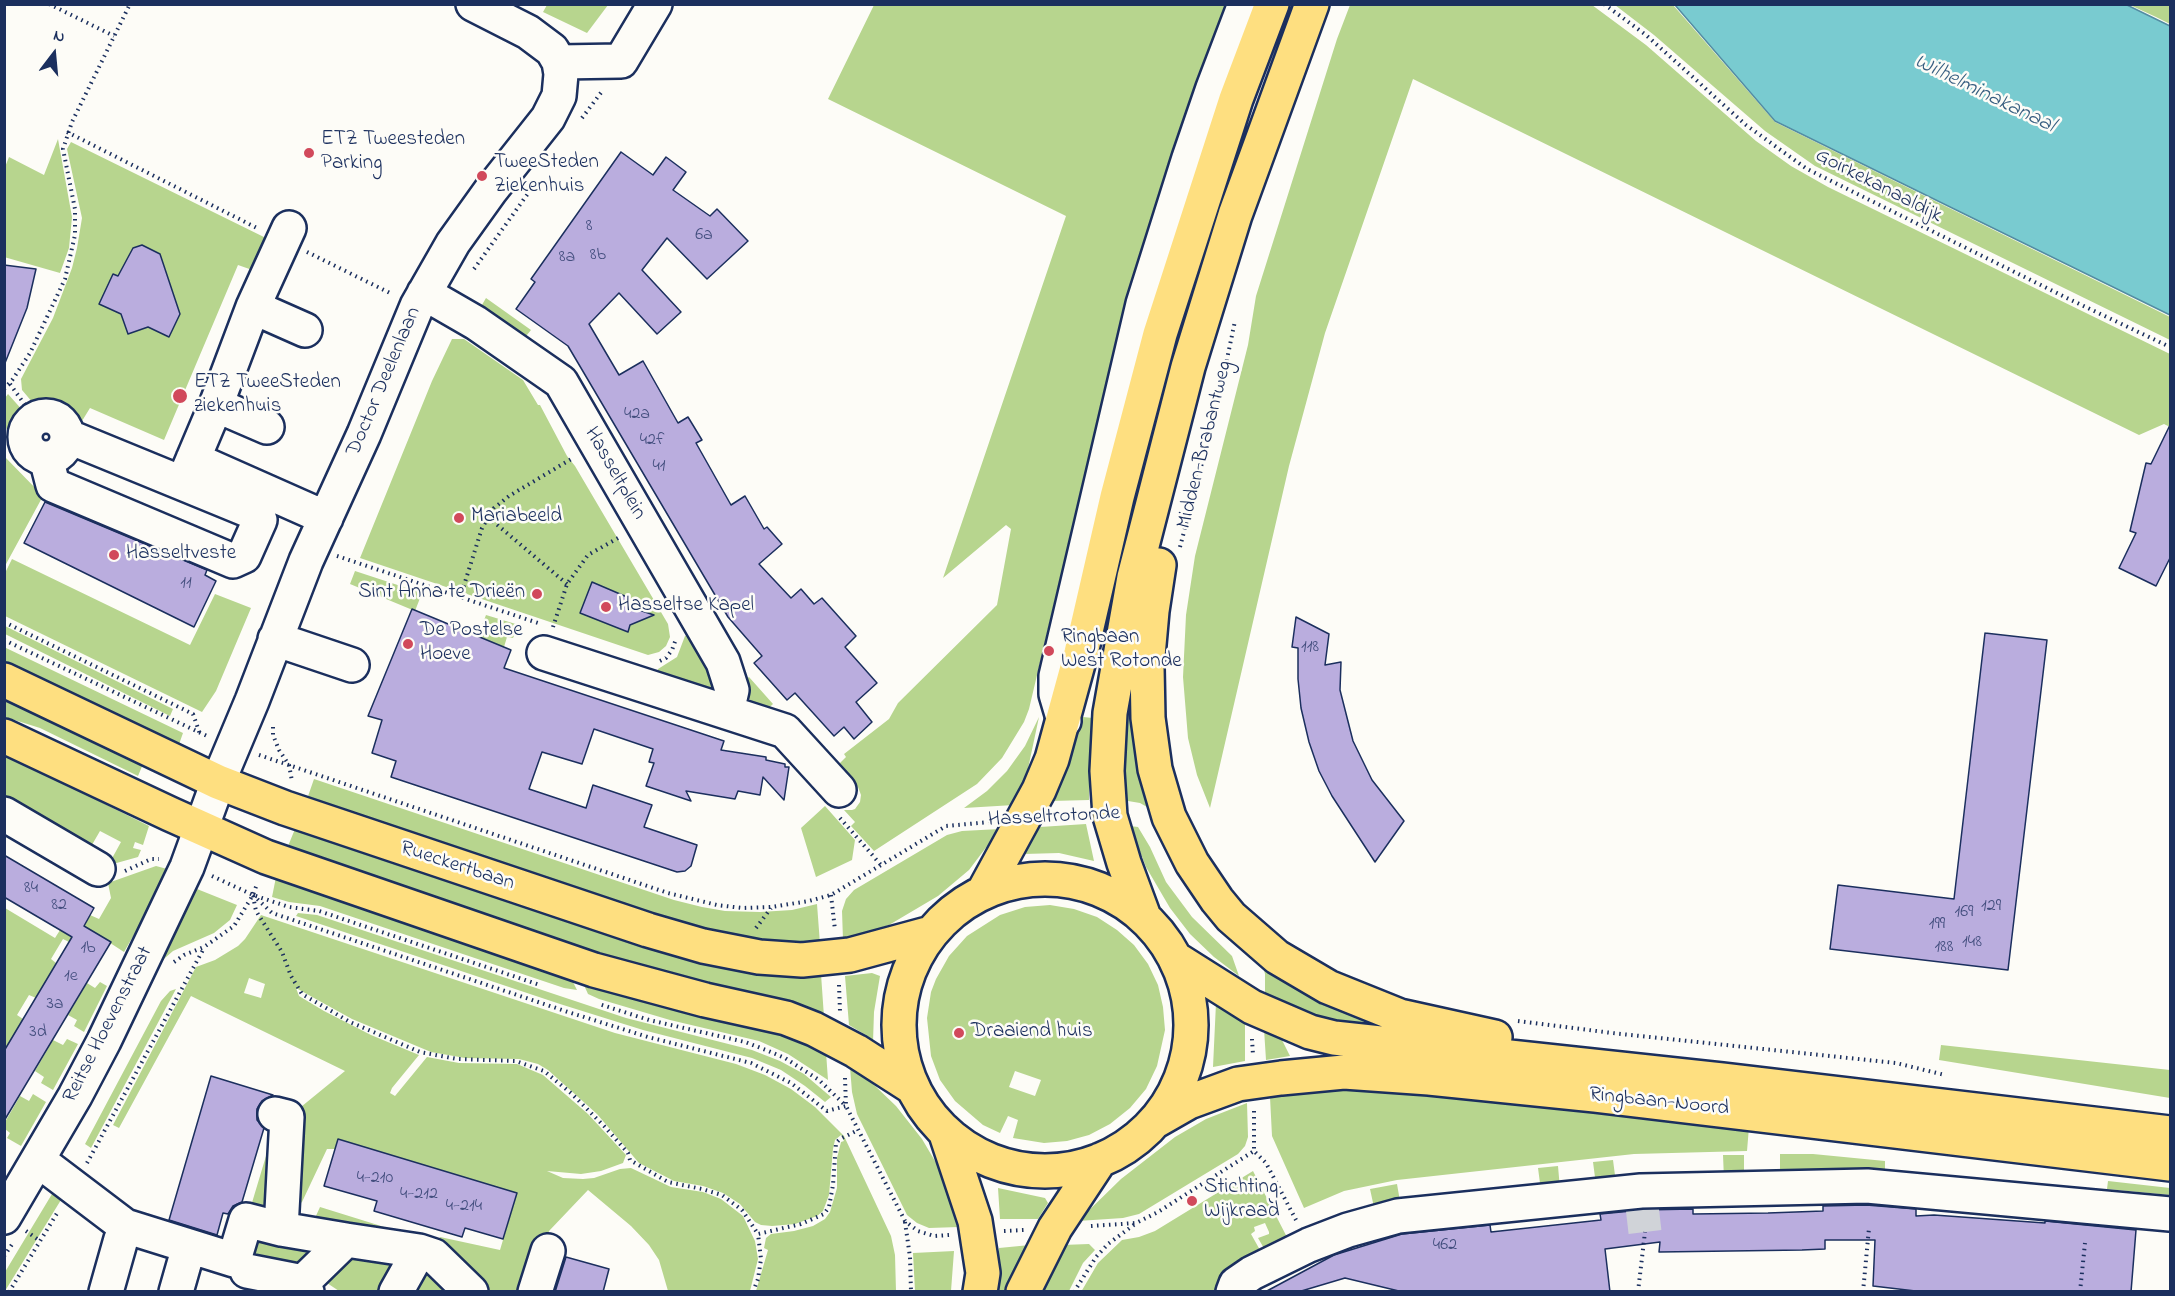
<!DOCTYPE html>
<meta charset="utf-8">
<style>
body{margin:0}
#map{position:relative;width:2175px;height:1296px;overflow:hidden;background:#fdfcf7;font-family:"Indie Flower",sans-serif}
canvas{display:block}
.frame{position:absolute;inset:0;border:6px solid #1b2f5e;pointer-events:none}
.north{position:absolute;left:24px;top:24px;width:60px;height:60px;-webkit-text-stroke:4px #fdfcf7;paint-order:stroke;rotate:16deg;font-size:16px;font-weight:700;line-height:24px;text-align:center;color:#1b2f5e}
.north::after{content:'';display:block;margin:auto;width:21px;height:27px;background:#1b2f5e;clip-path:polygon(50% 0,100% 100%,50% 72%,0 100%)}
</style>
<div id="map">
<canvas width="2175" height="1296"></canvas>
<div class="frame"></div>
<div class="north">N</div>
</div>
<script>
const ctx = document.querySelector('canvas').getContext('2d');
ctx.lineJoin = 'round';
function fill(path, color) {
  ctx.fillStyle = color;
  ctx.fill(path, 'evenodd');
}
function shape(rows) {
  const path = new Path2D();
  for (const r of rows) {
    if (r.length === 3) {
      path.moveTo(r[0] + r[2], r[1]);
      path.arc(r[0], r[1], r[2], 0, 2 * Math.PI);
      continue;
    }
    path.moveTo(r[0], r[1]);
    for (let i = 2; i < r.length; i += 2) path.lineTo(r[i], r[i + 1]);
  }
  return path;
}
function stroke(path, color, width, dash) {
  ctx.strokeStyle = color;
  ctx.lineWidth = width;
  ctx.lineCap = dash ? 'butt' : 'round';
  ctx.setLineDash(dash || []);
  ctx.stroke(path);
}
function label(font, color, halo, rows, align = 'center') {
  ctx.font = font + ' "Indie Flower",sans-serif';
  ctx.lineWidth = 5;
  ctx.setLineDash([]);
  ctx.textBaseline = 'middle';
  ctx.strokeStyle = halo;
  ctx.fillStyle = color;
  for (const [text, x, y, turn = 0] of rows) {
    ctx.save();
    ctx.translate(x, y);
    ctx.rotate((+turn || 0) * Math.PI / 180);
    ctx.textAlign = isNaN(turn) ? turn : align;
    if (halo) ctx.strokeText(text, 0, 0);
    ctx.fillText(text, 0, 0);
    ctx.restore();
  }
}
fill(shape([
 [547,5,547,4,608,5,587,33,543,12],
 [874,5,1238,5,1072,581,1060,578,1029,709,1024,722,1002,758,977,784,874,851,851,826,855,822,844,810,852,810,855,809,860,802,861,795,858,787,838,765,846,757,844,754,889,719,898,703,997,605,1011,529,1006,525,943,578,1066,216,828,99],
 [1350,5,1592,5,1646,45,1756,141,1791,166,1828,187,2170,354,2170,427,2164,424,2139,435,1413,79,1325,333,1289,466,1210,808,1197,775,1188,738,1183,677,1186,615,1195,556,1248,345,1256,296,1337,39],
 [1615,5,1673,5,1775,122,2170,317,2170,340,1815,166,1765,131,1654,35],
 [2130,5,2170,5,2170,24,2156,17],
 [58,139,72,217,69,248,60,273,4,257,5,167,9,157,44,175],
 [71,142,272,241,258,272,238,265,164,440,90,408,82,421,42,399,33,403,22,390,21,379,53,318,72,268,77,248,82,218,67,149],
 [486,298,531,330,522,341,479,310],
 [452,339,464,339,523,380,538,405,540,405,567,456,575,466,668,624,670,637,666,646,659,652,648,655,360,558,432,381],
 [8,394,24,412,5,430,5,398],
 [5,457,43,496,5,566],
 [12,559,190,645,215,594,251,608,216,691,202,712,5,616,5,573],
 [355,571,422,593,415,611,350,584],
 [486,615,519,625,513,638,507,637,504,647,482,638,485,630,481,628],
 [5,626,173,709,170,716,5,634],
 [693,632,716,687,710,691,656,676,658,669,677,657,685,636],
 [4,647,183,733,177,750,5,666],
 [1132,661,1154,811,1140,803,1122,800,1119,748],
 [749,677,773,704,764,712,755,707,749,698,746,679],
 [4,696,143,764,138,776,40,728,5,717],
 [1039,717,1026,778,1014,805,964,808,987,791,1007,771,1025,746],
 [1083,717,1093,718,1089,763,1089,800,1051,801],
 [5,754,149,826,143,845,135,842,133,848,141,850,138,857,113,864,110,862,121,842,100,831,89,850,5,800],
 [314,779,674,900,702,907,725,911,760,912,792,910,817,904,820,944,764,943,661,920,306,802],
 [825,806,855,840,852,860,816,877,801,828],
 [1086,824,1094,861,1059,853,1024,854,1040,827],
 [1130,826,1138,827,1150,847,1166,882,1192,917,1232,956,1239,976,1214,957,1190,934,1170,908,1146,867],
 [295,829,821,974,824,1017,649,972,286,851],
 [1000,829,969,870,938,896,889,925,843,940,842,911,846,899,854,890,947,835,962,831],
 [156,866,171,870,124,952,84,926,90,915,99,919,111,898,108,883],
 [276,877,571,978,577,990,564,988,320,906,289,902,272,897],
 [192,887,237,905,230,920,214,933,173,951,158,964],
 [1050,905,1074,909,1097,917,1117,930,1134,945,1148,964,1158,985,1163,1007,1165,1030,1157,1066,1146,1089,1130,1108,1110,1124,1089,1135,1067,1141,1044,1143,1013,1138,1018,1120,1008,1116,1000,1133,983,1125,955,1101,940,1080,931,1056,927,1018,931,992,936,979,949,956,967,936,1000,915,1025,907],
 [1015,1071,1041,1080,1035,1096,1009,1087],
 [5,908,55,938,67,919,79,926,69,942,63,939,51,959,56,963,36,998,29,995,17,1015,23,1019,5,1051],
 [298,913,317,915,626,1018,752,1050,780,1061,804,1074,831,1097,825,1102,805,1086,781,1070,752,1058,643,1030,560,1004,296,916],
 [261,915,615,1033,736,1064,765,1075,791,1089,815,1107,844,1136,891,1236,895,1255,896,1291,756,1291,768,1250,764,1248,766,1238,771,1234,794,1231,813,1226,825,1219,830,1212,837,1188,837,1158,841,1142,844,1141,841,1135,835,1140,833,1149,829,1195,823,1211,817,1216,795,1224,772,1226,761,1225,755,1222,740,1204,723,1193,703,1186,674,1181,639,1163,597,1114,548,1070,538,1064,519,1059,465,1058,431,1052,352,1019,296,988,299,996,324,1011,371,1035,419,1055,392,1088,390,1093,395,1096,427,1057,459,1063,517,1064,543,1075,588,1114,626,1155,623,1163,601,1171,581,1174,547,1171,563,1178,583,1179,594,1178,620,1169,631,1168,671,1187,703,1192,721,1199,743,1216,755,1241,758,1259,750,1291,668,1291,659,1260,649,1245,631,1226,588,1190,549,1231,531,1291,482,1291,436,1247,440,1237,500,1250,517,1193,338,1140,335,1149,327,1149,302,1202,297,1206,296,1111,345,1071,191,996,119,1128,113,1125,196,967,215,960,238,946,245,939],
 [249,978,265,984,261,998,244,993],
 [1260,954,1449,1037,1374,1031,1315,1018,1265,995,1265,974],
 [872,973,880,976,874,1012,873,1042,864,1034,849,1025,845,976],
 [100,982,107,986,84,1032,74,1026,77,1020,68,1015,87,983,95,988],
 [583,983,790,1036,826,1052,828,1080,788,1054,759,1041,670,1020,599,999,588,994],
 [176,989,91,1148,85,1144,161,1001,170,991],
 [1216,1003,1245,1024,1245,1061,1213,1067],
 [1264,1029,1282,1040,1290,1056,1266,1060],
 [67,1039,78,1044,53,1090,41,1083,44,1077,35,1071,53,1040,63,1045],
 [1941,1045,2170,1070,2170,1098,1939,1060],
 [850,1067,872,1083,896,1106,922,1139,945,1178,959,1227,929,1228,917,1223,907,1215,857,1114,852,1092],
 [1341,1086,1422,1088,1749,1127,1747,1151,1634,1154,1397,1180,1344,1191,1304,1208,1272,1136,1270,1097,1305,1090],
 [33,1094,46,1102,21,1146,7,1138,10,1133,5,1129,5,1122,20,1096,29,1101],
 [1247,1103,1248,1137,1245,1146,1238,1154,1139,1214,1123,1218,1078,1221,1121,1179,1175,1137,1206,1119],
 [275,1126,277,1209,251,1206],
 [1780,1154,1813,1154,1885,1161,1885,1171,1882,1173,1802,1170,1802,1177,1780,1177],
 [1723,1155,1744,1155,1744,1178,1724,1179],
 [1613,1160,1616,1183,1596,1185,1593,1162],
 [1558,1166,1560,1189,1541,1191,1538,1168],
 [1253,1171,1291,1245,1269,1257,1258,1238,1269,1234,1269,1232,1265,1223,1254,1227,1255,1231,1251,1234,1265,1259,1224,1291,1081,1292,1098,1263,1122,1240,1139,1237,1155,1231],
 [2108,1181,2170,1188,2170,1195,2107,1189],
 [1397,1184,1401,1207,1375,1212,1370,1189],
 [998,1188,1045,1198,1048,1203,1038,1219,1000,1219],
 [55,1189,64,1195,5,1291,5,1272],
 [320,1207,410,1235,311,1227],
 [250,1237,321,1244,298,1274,253,1268],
 [1089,1244,1095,1250,1083,1263,1069,1291,1044,1292,1047,1278,1062,1245],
 [1030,1245,1012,1291,994,1292,999,1248],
 [345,1250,402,1260,391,1291,339,1291,327,1283,325,1278],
 [954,1251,951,1291,915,1291,913,1253],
 [419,1263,458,1292,403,1292]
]), '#b7d58e');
const water = shape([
 [2127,5,2170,26,2170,315,1775,121,1675,5,2127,5]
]);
fill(water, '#79cbd0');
stroke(water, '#538da2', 1.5);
const building = shape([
 [621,152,653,175,666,157,686,172,673,190,710,216,717,209,748,241,707,279,667,238,642,270,681,312,657,334,619,293,589,324,619,375,643,361,678,423,688,417,702,440,696,443,731,505,745,496,764,529,767,527,782,544,759,564,791,598,801,589,814,604,822,598,856,636,845,647,877,683,856,702,872,722,854,739,844,727,834,736,795,693,787,700,754,663,762,656,728,617,568,346,516,309,535,282,531,279,621,152],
 [142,245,160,254,180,314,169,337,148,327,128,334,121,314,99,304,113,274,118,276,133,248,142,245],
 [4,265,36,269,27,308,5,363,4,265],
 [2170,425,2170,558,2156,586,2119,568,2136,533,2130,531,2146,463,2151,464,2170,425],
 [45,502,207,570,205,575,216,581,194,627,24,543,45,502],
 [592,582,627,597,624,605,654,615,630,625,628,632,580,613,592,582],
 [412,609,511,650,504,668,724,741,721,750,766,757,766,760,785,764,785,767,789,767,784,800,763,777,760,795,738,791,735,799,686,791,691,801,646,786,654,763,649,762,653,749,594,729,582,764,542,752,529,789,586,808,593,785,652,805,644,827,697,845,691,866,685,871,677,872,391,777,396,761,372,753,382,720,368,716,412,609],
 [1296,617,1329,634,1325,665,1341,662,1340,690,1353,741,1372,780,1404,821,1375,862,1332,796,1319,771,1309,742,1301,708,1298,679,1298,648,1292,647,1296,617],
 [1985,633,2047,640,2008,970,1830,949,1838,885,1954,899,1985,633],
 [4,855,94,908,84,926,111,942,4,1121,4,1051,72,937,4,897,4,855],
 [211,1076,273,1095,262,1101,257,1109,257,1120,264,1128,242,1202,233,1206,228,1214,223,1213,217,1235,169,1220,211,1076],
 [338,1139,517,1193,503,1239,465,1228,462,1237,374,1211,377,1201,324,1186,338,1139],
 [1866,1205,1916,1209,1916,1216,1934,1215,2045,1223,2045,1221,2136,1230,2131,1292,1924,1292,1873,1286,1875,1240,1825,1240,1825,1249,1802,1250,1659,1252,1660,1242,1605,1249,1610,1292,1403,1292,1345,1278,1298,1292,1265,1292,1334,1255,1402,1234,1490,1225,1491,1232,1601,1220,1600,1214,1642,1210,1693,1209,1693,1214,1768,1213,1823,1211,1823,1206,1866,1205],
 [566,1257,609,1269,603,1292,555,1292,566,1257]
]);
fill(building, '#baadde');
stroke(building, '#1b2f5e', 1.5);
stroke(shape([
 [1642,1206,1645,1232]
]), '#d0d3d8', 33, [33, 16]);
const minor = shape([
 [559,62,621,61,655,4],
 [424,293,476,323,561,382,723,662,732,690,727,712],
 [253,307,305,330],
 [216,405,267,427],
 [46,437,21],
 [46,458,53,485,233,561,244,556,260,520,250,511,67,436],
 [193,459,326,518],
 [183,483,216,405,253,307,289,228],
 [275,639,352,665],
 [544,653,785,731,839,790],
 [1064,721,1056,694,1056,676,1143,304,1189,158,1213,88,1245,4],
 [4,814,98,869],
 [38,1160,125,1226,234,1260,246,1220,281,1229,287,1117,275,1114],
 [4,1217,75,1096,104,1041,187,867,218,782,252,701,306,561,364,434,417,306,453,243,491,190,548,118,559,96,561,74,559,62,552,50,528,32,473,4],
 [281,1229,346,1240],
 [419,1251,434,1256,471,1292],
 [247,1271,303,1282,307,1292],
 [303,1282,346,1240,419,1251,396,1292],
 [106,1292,121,1239],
 [176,1292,186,1257],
 [535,1292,548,1251],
 [1233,1292,1236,1284,1252,1273,1309,1245,1348,1230,1398,1216,1641,1191,1867,1186,2170,1214]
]);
const major = shape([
 [1159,565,1152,611,1147,667,1148,718,1155,769,1169,817,1192,863,1217,900,1231,917,1277,957,1328,987,1400,1016,1495,1037],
 [4,680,218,782,285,808,648,930,703,946,759,957,802,960,850,955,931,933],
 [4,736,170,814,266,857,594,970,705,1000,786,1018,814,1029,856,1051,912,1087],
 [1045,1025,146],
 [984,891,1039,790,1052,759,1081,653,1117,497,1160,334,1236,99,1272,4],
 [1144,917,1124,863,1110,816,1107,771,1110,713,1134,577,1188,367,1235,215,1312,4],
 [1176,959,1252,1007,1310,1032,1334,1038,1722,1080,2170,1133],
 [1154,1122,1189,1102,1238,1084,1281,1078,1344,1072,1429,1078,1595,1095,2170,1164],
 [945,1131,975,1221,983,1273,980,1292],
 [1023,1292,1055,1228,1100,1160]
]);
stroke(minor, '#1b2f5e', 38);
stroke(major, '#1b2f5e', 38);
stroke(shape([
 [49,4,114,36],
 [1604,4,1646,35,1746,125,1807,169,2071,300,2170,347],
 [582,118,603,90],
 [67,132,257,228],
 [307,252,392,294],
 [474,269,529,192],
 [10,384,35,419],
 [4,389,13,379,30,353,65,279,75,235,75,209,63,149,72,122,130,4],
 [488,517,567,584],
 [1180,547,1218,402,1235,321],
 [337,556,541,624],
 [460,598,482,528,494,508,509,496,573,458],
 [4,622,193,714,200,734],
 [553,627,567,584,588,555,618,538],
 [4,640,207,736],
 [660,661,666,658,672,650,676,639],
 [273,727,273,735,279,750,289,765,292,781],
 [259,755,668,893,717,905,742,908,771,907,809,901,831,895,946,826,990,822],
 [840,818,881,865],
 [1054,819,1083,818],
 [125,871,151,859,159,859],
 [212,876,253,895,289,907,319,911,540,985],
 [253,895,272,913,568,1012,648,1037,751,1063,791,1083,827,1111,846,1106,819,1080,785,1058,766,1050,745,1042,649,1020,599,1004],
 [831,895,835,930],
 [253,896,256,911,282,952,291,976,302,994,350,1022,420,1052,457,1059,516,1061,544,1071,572,1094,604,1126,628,1153,630,1160,668,1182,702,1189,722,1195,742,1210,758,1234],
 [756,928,771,908],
 [174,962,184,955,204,947,234,926,253,895,257,884],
 [839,985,840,1011],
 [1518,1021,1612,1033,1896,1063,1945,1075],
 [1252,1039,1253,1055],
 [845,1078,846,1106,905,1221,918,1231,934,1236,949,1235],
 [1254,1111,1254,1151,1266,1163,1296,1220],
 [87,1163,204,948],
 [905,1222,910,1257,911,1292],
 [1091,1226,1136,1223,1158,1212,1254,1151],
 [26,1231,40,1241],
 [1004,1231,1024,1230],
 [4,1256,13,1243],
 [9,1292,59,1210],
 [753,1292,758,1279,761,1259,758,1234,801,1224,824,1214,829,1207,833,1185,836,1143,840,1139,858,1130],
 [1074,1292,1096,1257,1108,1244,1135,1224],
 [1638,1292,1645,1232],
 [1863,1292,1869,1228],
 [2080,1292,2085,1243]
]), '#1b2f5e', 4, [1.5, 4.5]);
stroke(minor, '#fdfcf7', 33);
stroke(major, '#fedf80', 33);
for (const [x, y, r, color] of [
 [309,153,6,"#d1495b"],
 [482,176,6,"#d1495b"],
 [180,396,8,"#d1495b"],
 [459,518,6,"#d1495b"],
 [114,555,6,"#d1495b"],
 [537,594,6,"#d1495b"],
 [606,607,6,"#d1495b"],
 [408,644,6,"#d1495b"],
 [1049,651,6,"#d1495b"],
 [959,1033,6,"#d1495b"],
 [1192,1201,6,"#d1495b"]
]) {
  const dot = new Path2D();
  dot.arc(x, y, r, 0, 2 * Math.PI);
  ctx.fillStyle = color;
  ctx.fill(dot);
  stroke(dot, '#fdfcf7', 2);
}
label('18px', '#434e7e', null, [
 ["8",589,227],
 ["6a",704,236],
 ["8b",598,256],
 ["8a",567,258],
 ["42a",637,415],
 ["42f",652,441],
 ["41",659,467],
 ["11",186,584],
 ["118",1310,648],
 ["84",31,889],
 ["82",59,906],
 ["129",1991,907],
 ["169",1964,913],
 ["199",1937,925],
 ["148",1972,943],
 ["188",1944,948],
 ["1b",88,949],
 ["1e",71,977],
 ["3a",55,1005],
 ["3d",38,1033],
 ["4-210",375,1179],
 ["4-212",419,1195],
 ["4-214",464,1207],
 ["462",1445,1246]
]);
label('21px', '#1b2f5e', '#fdfcf7', [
 ["ETZ Tweesteden",321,141],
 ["Parking",321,165],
 ["TweeSteden",494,164],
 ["Ziekenhuis",494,188],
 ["ETZ TweeSteden",194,384],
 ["ziekenhuis",194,408],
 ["Mariabeeld",471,518],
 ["Hasseltveste",126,555],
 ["Sint Anna te Drieën",525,594,"right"],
 ["Hasseltse Kapel",618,607],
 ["De Postelse",420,632],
 ["Hoeve",420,656],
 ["Ringbaan",1061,639],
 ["West Rotonde",1061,663],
 ["Draaiend huis",971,1033],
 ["Stichting",1204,1189],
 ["Wijkraad",1204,1213]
], 'left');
label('21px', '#1b2f5e', '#fdfcf7', [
 ["Goirkekanaaldijk",1878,187,27],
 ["Doctor Deelenlaan",385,382,-67],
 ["Midden-Brabantweg",1206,445,-76],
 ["Hasseltplein",614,474,60],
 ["Hasseltrotonde",1054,818,-3],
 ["Rueckertbaan",457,867,18],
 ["Reitse Hoevenstraat",109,1025,-63],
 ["Ringbaan-Noord",1659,1103,6]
]);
label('italic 22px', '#375e80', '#fdfcf7', [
 ["Wilhelminakanaal",1984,95,26]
]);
</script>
